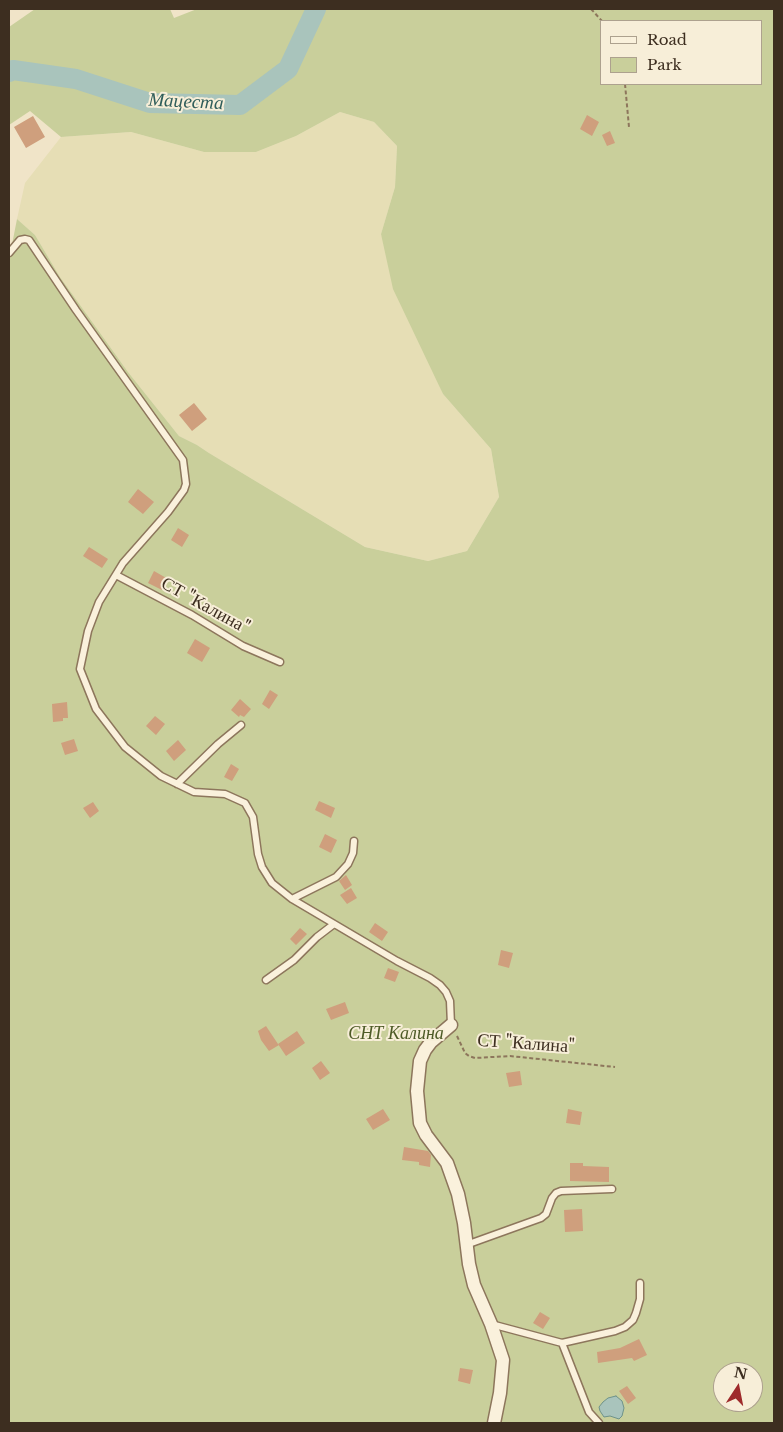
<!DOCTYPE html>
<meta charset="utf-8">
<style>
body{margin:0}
#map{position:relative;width:783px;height:1432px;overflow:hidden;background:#f0e4c8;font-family:"Libre Baskerville",serif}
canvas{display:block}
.frame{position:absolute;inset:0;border:10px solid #3d2e20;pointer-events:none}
.legend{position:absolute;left:600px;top:20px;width:162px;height:65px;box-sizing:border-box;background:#f7eed8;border:1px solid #ada18e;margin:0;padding:6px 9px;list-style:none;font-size:15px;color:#3d2e20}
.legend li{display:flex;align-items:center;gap:10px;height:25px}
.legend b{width:25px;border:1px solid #ada18e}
.north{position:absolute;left:713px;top:1362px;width:50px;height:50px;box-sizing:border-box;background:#f7eed8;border:1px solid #ada18e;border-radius:50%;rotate:11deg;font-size:14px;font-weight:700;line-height:20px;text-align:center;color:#3d2e20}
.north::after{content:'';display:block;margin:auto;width:18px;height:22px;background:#9e2a2b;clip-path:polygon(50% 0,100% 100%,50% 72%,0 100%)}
</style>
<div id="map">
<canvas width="783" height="1432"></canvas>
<div class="frame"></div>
<ul class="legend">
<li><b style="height:6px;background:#faf1dc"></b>Road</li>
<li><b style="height:14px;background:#c9cf9b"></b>Park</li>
</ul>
<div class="north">N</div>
</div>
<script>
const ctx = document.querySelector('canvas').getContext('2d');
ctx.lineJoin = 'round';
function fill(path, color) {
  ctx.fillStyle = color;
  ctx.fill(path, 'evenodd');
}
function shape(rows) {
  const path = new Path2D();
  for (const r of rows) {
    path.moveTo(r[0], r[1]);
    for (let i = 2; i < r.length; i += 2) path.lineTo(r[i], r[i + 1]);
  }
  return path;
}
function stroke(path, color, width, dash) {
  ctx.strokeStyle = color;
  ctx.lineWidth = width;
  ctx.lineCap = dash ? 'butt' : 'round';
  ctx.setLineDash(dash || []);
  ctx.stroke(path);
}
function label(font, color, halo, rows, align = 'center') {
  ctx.font = font + ' "Libre Baskerville",serif';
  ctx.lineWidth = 4;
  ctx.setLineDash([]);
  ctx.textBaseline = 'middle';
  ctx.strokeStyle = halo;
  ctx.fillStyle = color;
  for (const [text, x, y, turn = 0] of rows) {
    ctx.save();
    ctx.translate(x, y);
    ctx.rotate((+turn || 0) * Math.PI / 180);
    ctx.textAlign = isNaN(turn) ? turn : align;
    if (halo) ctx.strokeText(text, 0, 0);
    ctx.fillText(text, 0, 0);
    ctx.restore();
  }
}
fill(shape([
 [340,112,374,122,397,146,395,187,381,234,443,394,491,449,499,497,467,551,428,561,365,547,209,453,197,445,179,436,128,372,60,277,35,235,17,219,25,183,61,137,131,132,204,152,256,152,296,136]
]), '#e6deb5');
fill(shape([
 [35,9,170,9,174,18,197,9,774,9,774,1423,9,1423,9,260,17,219,35,235,60,277,128,372,179,436,197,445,209,453,365,547,428,561,467,551,499,497,491,449,443,394,393,289,381,234,395,187,397,146,374,122,340,112,296,136,256,152,204,152,131,132,61,137,30,111,9,125,9,27],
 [602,21,762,21,762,84,602,84],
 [723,1372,753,1372,753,1402,723,1402]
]), '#c9cf9b');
const water = shape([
 [616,1396,622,1401,624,1408,622,1416,619,1419,610,1416,604,1417,600,1411,599,1407,603,1402,608,1398,616,1396]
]);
fill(water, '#a9c4bc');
stroke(water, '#6f938a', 1);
stroke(shape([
 [9,72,13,70,76,79,150,103,240,105,288,69,316,9]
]), '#a9c4bc', 20);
fill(shape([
 [587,115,599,122,592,136,580,129],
 [33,116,45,137,26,148,14,127],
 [610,131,615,143,607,146,602,135],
 [194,403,207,419,192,431,179,415],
 [138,489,154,502,143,514,128,502],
 [178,528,189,535,182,547,171,540],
 [89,547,108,559,102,568,83,556],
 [154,571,168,579,162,590,148,583],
 [195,639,210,648,202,662,187,653],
 [270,690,278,695,269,709,262,704],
 [240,699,251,709,244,717,240,715,239,717,231,710],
 [67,702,68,718,63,718,63,721,53,722,52,704],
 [155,716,165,724,156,735,146,726],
 [74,739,78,751,65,755,61,743],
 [178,740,186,750,174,761,166,751],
 [231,764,239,769,232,781,224,777],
 [319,801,335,808,331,818,315,810],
 [93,802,99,811,90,818,83,808],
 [325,834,337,840,331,853,319,847],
 [346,875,352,885,345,890,339,881],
 [351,888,357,898,347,904,340,895],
 [375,923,388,932,382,941,369,932],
 [300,928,307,934,296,945,290,939],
 [501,950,513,953,509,968,498,965],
 [388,968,399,972,395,982,384,978],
 [345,1002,349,1013,331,1020,326,1009],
 [266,1026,278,1044,297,1031,305,1043,286,1056,278,1044,279,1045,269,1051,261,1040,258,1031],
 [321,1061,330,1073,320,1080,312,1068],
 [520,1071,522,1085,509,1087,506,1073],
 [383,1109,390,1120,373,1130,366,1119],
 [568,1109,582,1112,580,1125,566,1123],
 [404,1147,428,1151,431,1155,430,1167,419,1165,419,1162,402,1160],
 [570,1163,583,1163,583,1166,609,1167,609,1182,570,1181],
 [582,1209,583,1231,565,1232,564,1210],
 [540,1312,550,1318,543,1329,533,1323],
 [639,1339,647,1355,634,1361,632,1358,598,1363,597,1352,620,1348],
 [460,1368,473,1370,470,1384,458,1381],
 [627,1386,636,1398,628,1404,619,1391]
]), '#cf9f7d');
const service = shape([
 [9,253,20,240,25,239,29,240,76,310,183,460,186,484,184,490,168,512,123,563,99,602,88,631,80,669,96,709,125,747,161,776,194,792,225,794,245,803,253,817,258,854,262,867,272,883,292,899,397,961,430,978,440,985,446,992,450,1001,451,1025],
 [116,575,192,615,243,646,280,662],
 [177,784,218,744,241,725],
 [292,899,336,877,348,864,353,853,354,841],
 [266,980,294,960,317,937,334,924],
 [466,1245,541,1218,546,1214,552,1198,556,1193,561,1191,612,1189],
 [491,1324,562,1343,589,1412,599,1423],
 [562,1343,615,1331,625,1327,633,1320,636,1313,640,1299,640,1283]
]);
const minor = shape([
 [451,1025,431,1042,425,1050,420,1061,417,1091,420,1123,426,1135,447,1163,458,1194,464,1223,469,1264,474,1285,491,1324,503,1360,500,1393,494,1423]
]);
stroke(service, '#8d765c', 9);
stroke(minor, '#8d765c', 15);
stroke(shape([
 [591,9,602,21],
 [625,84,629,127],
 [457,1036,465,1053,469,1056,475,1058,510,1056,615,1067]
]), '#8d765c', 2, [4, 2.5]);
stroke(service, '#faf1dc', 6);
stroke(minor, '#faf1dc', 12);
label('18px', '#3d2e20', '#f7eed8', [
 ["СТ \"Калина\"",205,606,29],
 ["СТ \"Калина\"",526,1044,4]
]);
label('italic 18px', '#4d5a26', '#f7eed8', [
 ["СНТ Калина",396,1034]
]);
label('italic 19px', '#2f5d5a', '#f7eed8', [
 ["Мацеста",186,102,3]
]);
</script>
